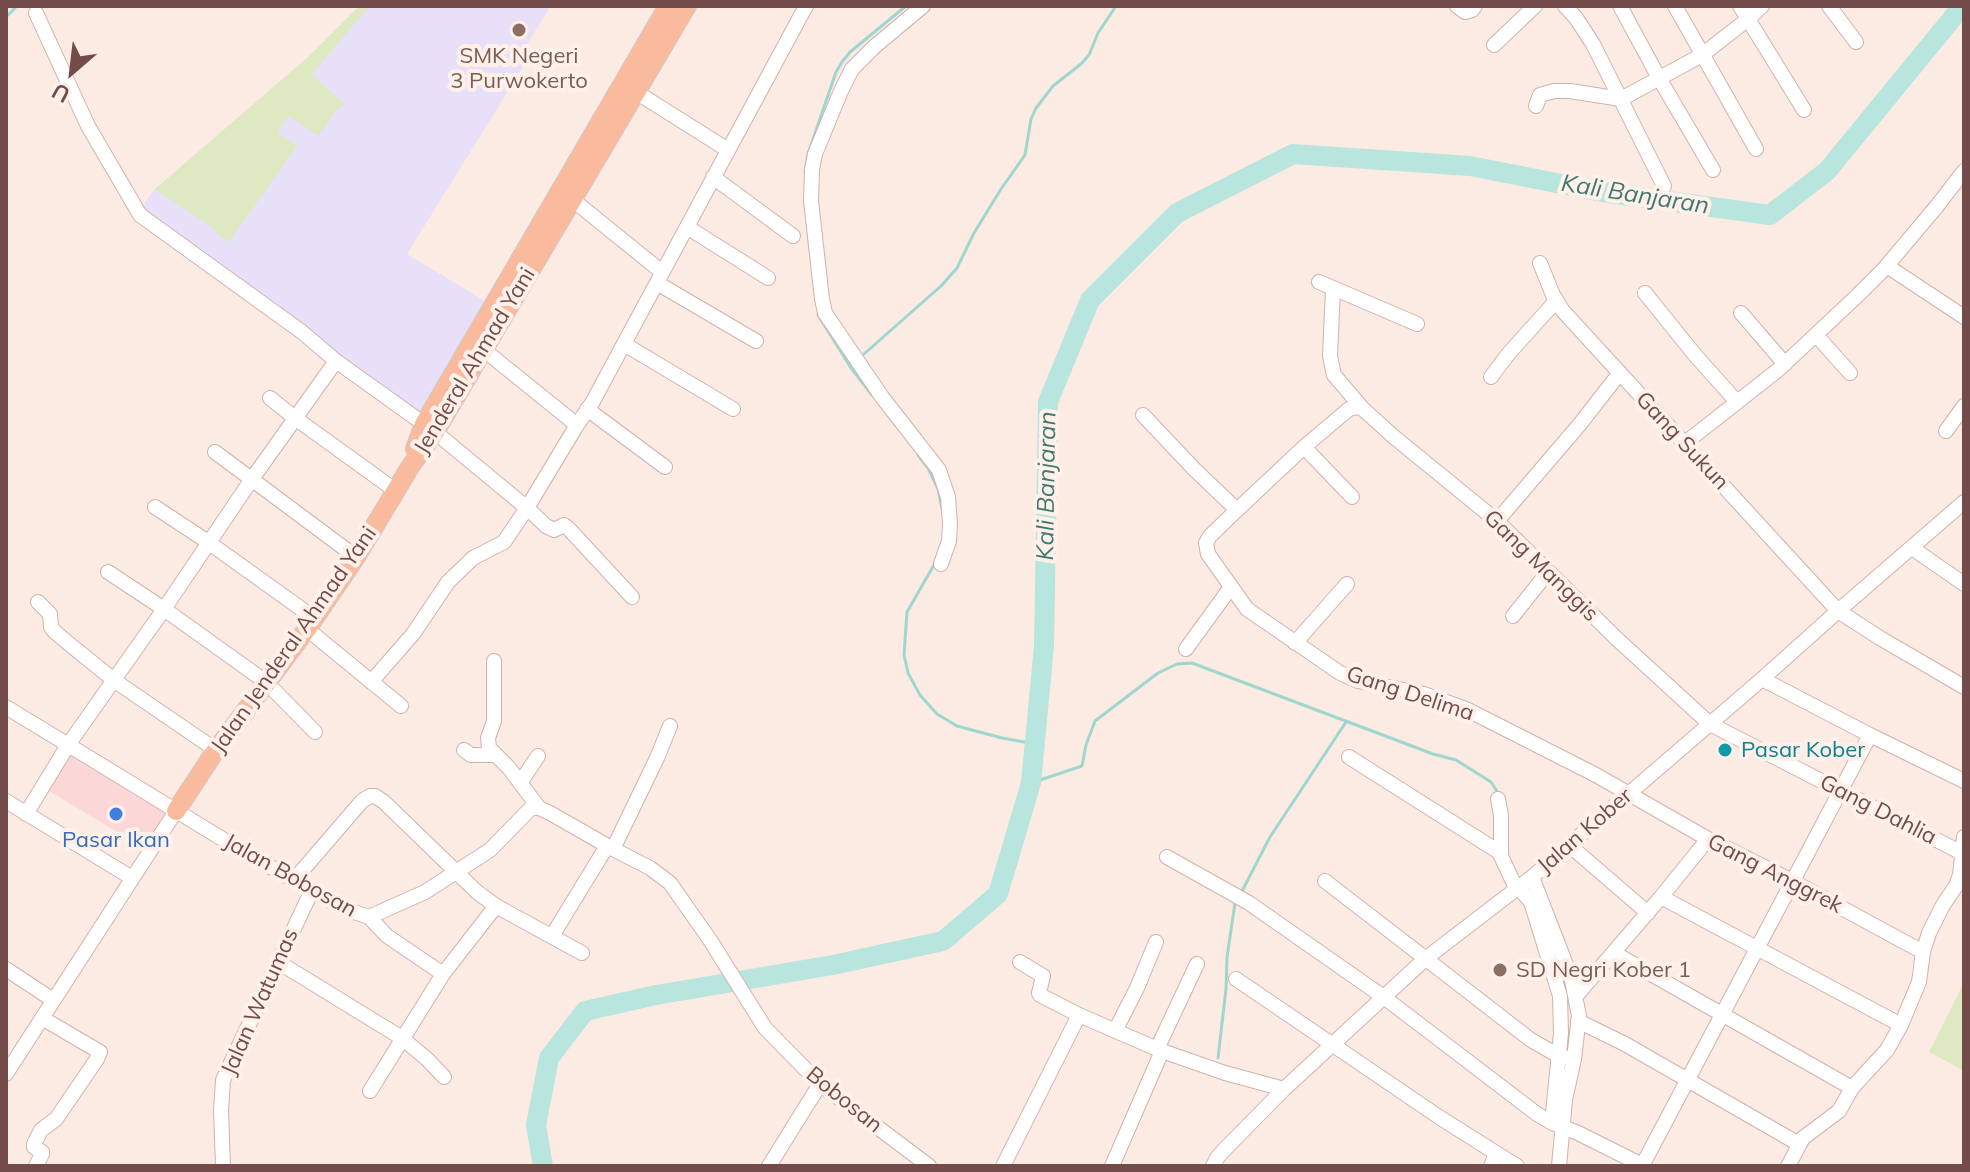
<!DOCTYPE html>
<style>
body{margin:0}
#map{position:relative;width:1970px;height:1172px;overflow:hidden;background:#fcebe3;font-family:Mulish,sans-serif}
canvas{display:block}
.frame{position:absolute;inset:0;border:8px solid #734c4a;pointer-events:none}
.north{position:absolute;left:32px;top:32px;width:80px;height:80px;-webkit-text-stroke:6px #fff0e9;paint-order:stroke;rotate:208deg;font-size:22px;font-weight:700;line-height:32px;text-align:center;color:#734c4a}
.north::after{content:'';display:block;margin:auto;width:28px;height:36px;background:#734c4a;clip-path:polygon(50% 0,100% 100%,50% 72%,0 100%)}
</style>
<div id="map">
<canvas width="1970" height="1172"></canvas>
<div class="frame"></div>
<div class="north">U</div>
</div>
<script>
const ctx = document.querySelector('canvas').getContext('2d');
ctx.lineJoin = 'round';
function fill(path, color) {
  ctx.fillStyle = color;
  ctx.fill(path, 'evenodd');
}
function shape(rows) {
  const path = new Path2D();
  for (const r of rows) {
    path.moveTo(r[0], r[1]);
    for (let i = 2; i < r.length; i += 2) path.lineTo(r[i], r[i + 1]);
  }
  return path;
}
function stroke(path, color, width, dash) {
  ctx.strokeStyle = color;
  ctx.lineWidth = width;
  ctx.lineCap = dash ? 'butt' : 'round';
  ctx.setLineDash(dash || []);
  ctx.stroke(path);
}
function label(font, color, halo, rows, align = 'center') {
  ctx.font = font + ' Mulish,sans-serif';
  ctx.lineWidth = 8;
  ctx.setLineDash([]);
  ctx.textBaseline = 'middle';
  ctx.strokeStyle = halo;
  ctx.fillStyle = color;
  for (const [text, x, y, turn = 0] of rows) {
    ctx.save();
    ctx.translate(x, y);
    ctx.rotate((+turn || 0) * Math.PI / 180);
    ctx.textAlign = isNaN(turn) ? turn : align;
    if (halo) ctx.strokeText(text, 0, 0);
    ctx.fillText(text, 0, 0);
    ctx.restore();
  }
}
fill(shape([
 [68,745,176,811,149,851,44,788]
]), '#fcd7d8');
fill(shape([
 [359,6,551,6,525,48,531,54,407,254,493,306,424,424,136,214,155,189,307,58]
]), '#e8e0f8');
fill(shape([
 [359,6,370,6,312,74,345,105,337,110,318,136,289,116,277,132,297,146,229,242,218,235,213,228,155,189,307,58],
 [1964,982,1964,1071,1929,1052]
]), '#dee9c2');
stroke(shape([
 [6,17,17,6],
 [805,172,808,154,836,72,842,62,850,52,906,6],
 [818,315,851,368,872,395],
 [864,354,941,286,957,268,974,233,1001,189,1025,155,1031,119,1036,108,1053,86,1081,64,1089,55,1098,33,1116,6],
 [918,455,928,468,938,489,942,509],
 [935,563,907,612,904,655,908,673,920,695,937,714,957,726,1002,738,1035,744],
 [1031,783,1082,766,1086,745,1095,721,1158,673,1177,664,1192,663,1433,754,1456,760,1491,782,1498,793],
 [1241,893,1270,837,1346,722],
 [1218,1058,1226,989,1227,957,1235,903]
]), '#9fd6ce', 3);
stroke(shape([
 [543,1166,536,1125,549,1058,585,1011,656,995,833,965,943,941,998,894,1031,783,1044,646,1048,402,1090,300,1177,213,1293,154,1470,166,1602,192,1770,215,1827,171,1955,15,1960,6]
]), '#b8e5dd', 20);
const minor = shape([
 [923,6,874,47,852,69,841,91,815,154,812,170,811,201,822,299,825,313,882,397,939,470,948,497,950,524,949,541,941,564],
 [1457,6,1465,12,1472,10,1475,6],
 [1565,6,1576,18,1593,44,1664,186],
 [1620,6,1659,78,1713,170],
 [1675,6,1756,149],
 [1740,6,1804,110],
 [1829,6,1856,42],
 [36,13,88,126,140,215,302,332,336,361,424,424],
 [1494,45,1535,6],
 [636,92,728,150],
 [1536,106,1540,95,1554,91,1570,91,1621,99,1702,55,1748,19,1762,6],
 [713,177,793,236],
 [573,200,662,272],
 [687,227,768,278],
 [1540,263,1553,295,1563,311,1838,611,1880,638,1964,687],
 [1887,266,1964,317],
 [1319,282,1417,324],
 [657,283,756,341],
 [1333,289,1330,356,1334,375,1363,409],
 [1645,293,1695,355,1737,402],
 [1741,313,1785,364],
 [1816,335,1850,373],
 [624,344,733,409],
 [484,350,577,425],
 [1491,377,1509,353,1556,301],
 [270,398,295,418,396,491],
 [587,409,665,467],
 [1143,415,1194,469,1237,510],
 [1946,431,1964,406],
 [435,432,527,508,546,526,554,530,564,525,568,528,632,597],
 [1685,443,1778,370,1857,296,1884,269,1937,206,1964,171],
 [1304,447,1352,497],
 [215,452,356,557],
 [155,507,208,542,314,618],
 [1497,521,1580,424,1619,374],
 [1912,548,1964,584],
 [108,572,164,609,266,682,315,732],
 [38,602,50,614,51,627,54,631,68,643,115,681,216,750],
 [1513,616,1548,572],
 [307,629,401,706],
 [1295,643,1347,584],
 [1186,649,1231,587],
 [494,661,494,721,488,738,489,748,509,768,539,808],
 [1762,679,1870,735,1964,781],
 [371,682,413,634,448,582,473,558,504,542,527,508,577,425,592,403,806,6],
 [6,707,247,854,348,910,369,917,425,892,490,850,531,808,539,808,550,813,613,849,650,868,670,883,710,940,765,1028,820,1084,929,1166],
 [464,750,471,755,494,755],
 [1349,757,1499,852,1516,888],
 [520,783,538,756],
 [1498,799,1501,816,1501,854],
 [6,801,132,878],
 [26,814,68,745,164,609,252,479,336,361],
 [1569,845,1648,913],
 [613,849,657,758,670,726],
 [1167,857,1249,903,1385,998,1537,1114,1552,1123,1578,1133,1644,1166],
 [1532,877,1572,980,1579,1016,1574,1059,1565,1100,1559,1166],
 [294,880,362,801,370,796,375,796,384,802,477,892,496,906,582,953],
 [1325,881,1531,1040,1559,1056,1574,1059],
 [1518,887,1531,902,1560,996,1561,1033,1552,1123],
 [1661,897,1901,1025],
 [369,917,387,936,443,974],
 [552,936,607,846],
 [1923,952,1792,881,1708,839,1596,775,1466,709,1424,694,1358,681,1340,673,1247,609,1208,554,1206,543,1210,536,1237,510,1304,447,1349,409,1358,407,1363,409,1394,437,1497,521,1617,639,1710,724,1962,853],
 [1614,953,1852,1088],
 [278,962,402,1038,428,1060,444,1077],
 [1020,962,1043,976,1039,993,1040,995,1079,1015,1162,1051,1225,1073,1284,1089],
 [6,969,53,1000],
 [1236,979,1439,1117,1496,1153,1491,1166],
 [1576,996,1661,897,1708,839],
 [1578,1021,1625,1044,1799,1144],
 [1115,1031,1137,988,1156,942],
 [1157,1049,1197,964],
 [6,1074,176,811],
 [370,1091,443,974,496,906],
 [1496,1153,1517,1166],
 [36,1166,42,1154,42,1152,34,1147,34,1144,41,1130,56,1119,97,1059,100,1052,42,1018],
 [223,1166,221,1110,223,1080,312,890],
 [769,1166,820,1084],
 [1003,1166,1079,1015],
 [1112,1166,1162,1051],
 [1213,1166,1217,1158,1225,1149,1284,1089,1425,959,1532,877,1762,679,1838,611,1964,502],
 [1642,1166,1870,735],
 [1788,1166,1803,1138,1839,1111,1852,1088,1887,1050,1901,1025,1919,982,1923,952,1929,933,1943,905,1956,886,1960,875,1964,837]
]);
const major = shape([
 [415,449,424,424,668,6],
 [176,811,216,750,307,629,356,557,410,467,435,432,687,6]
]);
stroke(minor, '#cfb2ad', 16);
stroke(major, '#d5c9c9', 20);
stroke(minor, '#fff', 14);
stroke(major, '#f9ba9d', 18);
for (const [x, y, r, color] of [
 [519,30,8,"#8d6e63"],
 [1725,750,8,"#0f9aa8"],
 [116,814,8,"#3f7fe0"],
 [1500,970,8,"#8d6e63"]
]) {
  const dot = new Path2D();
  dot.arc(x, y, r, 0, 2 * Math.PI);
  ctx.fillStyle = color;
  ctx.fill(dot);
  stroke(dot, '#fff0e9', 3);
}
label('22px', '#785e54', '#fff0e9', [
 ["SMK Negeri",519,56],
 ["3 Purwokerto",519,81],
 ["SD Negri Kober 1",1516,970,"left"]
]);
label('22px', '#734c4a', '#fff0e9', [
 ["Jenderal Ahmad Yani",475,361,-59],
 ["Gang Sukun",1682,441,47],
 ["Gang Manggis",1541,566,44],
 ["Jalan Jenderal Ahmad Yani",294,640,-55],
 ["Gang Delima",1410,694,18],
 ["Gang Dahlia",1878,810,27],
 ["Jalan Kober",1585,831,-41],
 ["Gang Anggrek",1775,874,27],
 ["Jalan Bobosan",290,876,29],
 ["Jalan Watumas",260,1002,-66],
 ["Bobosan",844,1100,39]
]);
label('22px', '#0d838f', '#fff0e9', [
 ["Pasar Kober",1741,750]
], 'left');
label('22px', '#366cbe', '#fff0e9', [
 ["Pasar Ikan",116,840]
]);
label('italic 24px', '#3e7870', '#fff0e9', [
 ["Kali Banjaran",1635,195,9],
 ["Kali Banjaran",1047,486,-89]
]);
</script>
